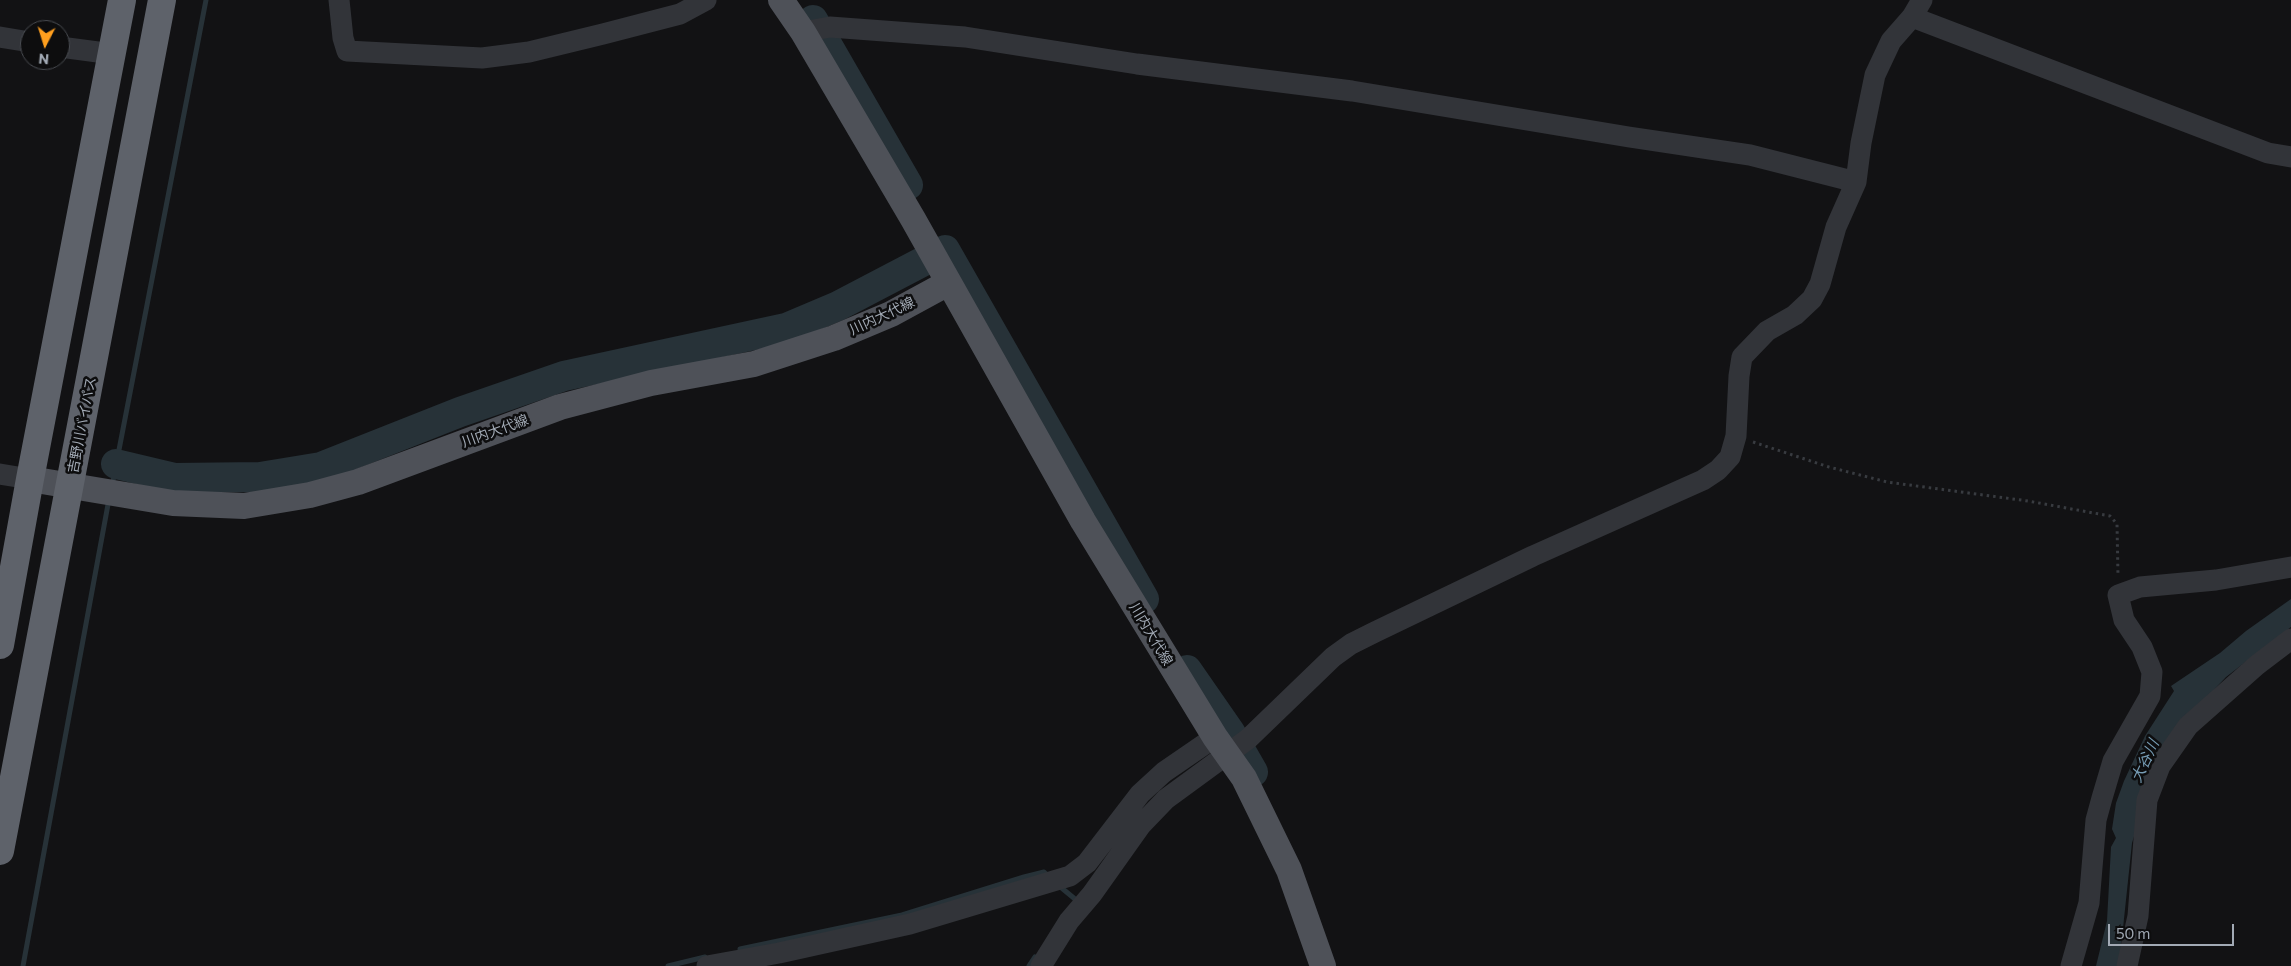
<!DOCTYPE html>
<meta charset="utf-8">
<style>
body{margin:0}
#map{position:relative;width:2291px;height:966px;overflow:hidden;background:#121214;font-family:Commissioner,sans-serif}
canvas{display:block}
.north{position:absolute;left:20px;top:20px;width:50px;height:50px;box-sizing:border-box;background:#0d0d0e;border:1px solid #494c51;border-radius:50%;rotate:185deg;font-size:14px;font-weight:700;line-height:20px;text-align:center;color:#a2aab5}
.north::after{content:'';display:block;margin:auto;width:18px;height:22px;background:#ff9f1e;clip-path:polygon(50% 0,100% 100%,50% 72%,0 100%)}
.scale{position:absolute;left:2108px;top:924px;width:126px;height:22px;box-sizing:border-box;border:2px solid #a2aab5;border-top:0;padding-left:6px;font-size:15px;line-height:18px;white-space:nowrap;color:#a2aab5;-webkit-text-stroke:4px #0d0d0e;paint-order:stroke}
</style>
<div id="map">
<canvas width="2291" height="966"></canvas>
<div class="north">N</div>
<div class="scale">50 m</div>
</div>
<script>
const ctx = document.querySelector('canvas').getContext('2d');
ctx.lineJoin = 'round';
function fill(path, color) {
  ctx.fillStyle = color;
  ctx.fill(path, 'evenodd');
}
function shape(rows) {
  const path = new Path2D();
  for (const r of rows) {
    path.moveTo(r[0], r[1]);
    for (let i = 2; i < r.length; i += 2) path.lineTo(r[i], r[i + 1]);
  }
  return path;
}
function stroke(path, color, width, dash) {
  ctx.strokeStyle = color;
  ctx.lineWidth = width;
  ctx.lineCap = dash ? 'butt' : 'round';
  ctx.setLineDash(dash || []);
  ctx.stroke(path);
}
function label(font, color, halo, rows, align = 'center') {
  ctx.font = font + ' Commissioner,"Noto Sans JP",sans-serif';
  ctx.lineWidth = 5;
  ctx.setLineDash([]);
  ctx.textBaseline = 'middle';
  ctx.strokeStyle = halo;
  ctx.fillStyle = color;
  for (const [text, x, y, turn = 0] of rows) {
    ctx.save();
    ctx.translate(x, y);
    ctx.rotate((+turn || 0) * Math.PI / 180);
    ctx.textAlign = isNaN(turn) ? turn : align;
    if (halo) ctx.strokeText(text, 0, 0);
    ctx.fillText(text, 0, 0);
    ctx.restore();
  }
}
fill(shape([
 [2291,599,2291,627,2226,677,2178,728,2141,814,2132,843,2119,966,2096,966,2107,921,2111,847,2116,838,2112,829,2116,803,2124,781,2145,736,2174,691,2171,686,2220,653,2246,631]
]), '#273238');
stroke(shape([
 [112,486,206,0],
 [1058,885,1075,899],
 [740,949,902,915,1024,877,1044,872,1048,876],
 [23,966,109,499],
 [668,966,705,957],
 [1029,966,1035,957]
]), '#273238', 5);
stroke(shape([
 [813,20,908,185],
 [116,464,175,478,260,477,321,467,460,412,564,376,786,328,838,306,945,250,1144,599],
 [1187,670,1230,732,1253,772]
]), '#273238', 30);
stroke(shape([
 [1753,442,1829,467,1887,482,2028,501,2110,516,2117,524,2118,576]
]), '#383b40', 3, [2.5, 4]);
stroke(shape([
 [339,0,343,38,347,51,482,58,529,52,603,34,680,14,706,0],
 [1912,17,2268,153,2291,157],
 [803,32,830,27,965,37,1137,64,1352,91,1629,137,1750,155,1856,182],
 [0,37,30,42],
 [60,47,113,54],
 [0,474,30,479],
 [707,966,779,953,910,924,1070,876,1087,863,1140,794,1164,772,1215,737],
 [1041,966,1069,921,1092,894,1141,825,1166,799,1248,739,1333,657,1351,644,1375,632,1533,556,1703,480,1718,470,1730,457,1736,436,1739,376,1742,357,1767,331,1795,315,1812,299,1820,284,1836,227,1856,182,1861,143,1875,75,1891,41,1912,17,1922,0],
 [2071,966,2089,903,2096,820,2102,798,2113,761,2150,696,2152,672,2142,647,2124,620,2118,595,2140,587,2216,580,2291,567],
 [2127,966,2138,916,2147,800,2160,766,2188,726,2257,665,2291,639]
]), '#323439', 21);
stroke(shape([
 [781,0,803,32,913,219,1083,521,1215,737,1244,778,1289,870,1323,966],
 [30,479,173,503,244,506,310,495,358,482,560,407,651,383,754,364,834,338,891,314,948,283]
]), '#4e5158', 26);
stroke(shape([
 [0,645,30,479,122,0],
 [0,851,162,0]
]), '#5e626a', 28);
label('14px', '#a2aab5', '#0d0d0e', [
 ["川内大代線",882,316,-25],
 ["吉野川バイパス",82,425,-79],
 ["川内大代線",495,431,-20],
 ["川内大代線",1151,634,59]
]);
label('italic 15px', '#769cb4', '#0d0d0e', [
 ["大谷川",2145,761,-65]
]);
</script>
